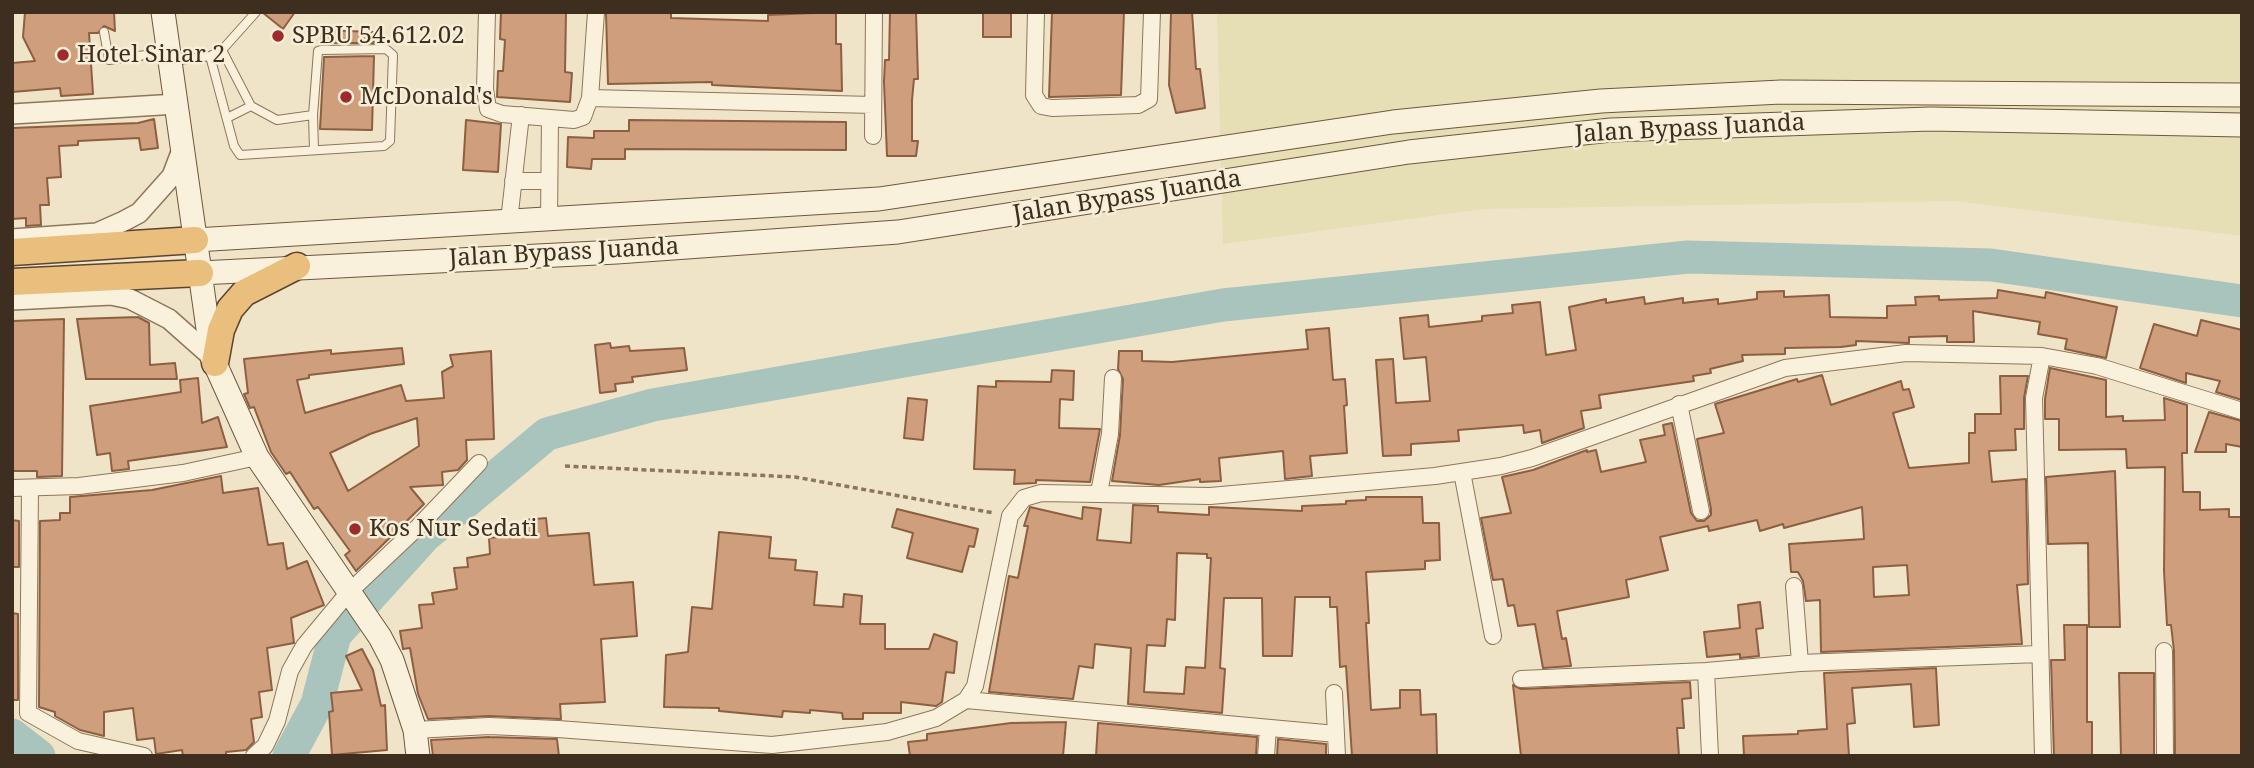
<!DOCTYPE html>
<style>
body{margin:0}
#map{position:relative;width:2254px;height:768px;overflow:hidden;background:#f0e4c8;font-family:"Noto Serif",serif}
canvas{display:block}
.frame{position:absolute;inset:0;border:14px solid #3d2e20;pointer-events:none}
</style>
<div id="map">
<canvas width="2254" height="768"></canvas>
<div class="frame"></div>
</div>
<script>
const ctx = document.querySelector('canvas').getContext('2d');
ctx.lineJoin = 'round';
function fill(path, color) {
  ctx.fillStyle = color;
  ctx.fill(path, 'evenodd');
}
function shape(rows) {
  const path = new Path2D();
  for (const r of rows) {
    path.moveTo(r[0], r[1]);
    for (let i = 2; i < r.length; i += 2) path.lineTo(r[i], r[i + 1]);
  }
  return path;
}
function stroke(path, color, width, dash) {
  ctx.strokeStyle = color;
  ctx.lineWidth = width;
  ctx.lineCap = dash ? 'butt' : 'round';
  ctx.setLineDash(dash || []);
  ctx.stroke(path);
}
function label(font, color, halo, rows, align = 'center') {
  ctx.font = font + ' "Noto Serif",serif';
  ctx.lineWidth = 5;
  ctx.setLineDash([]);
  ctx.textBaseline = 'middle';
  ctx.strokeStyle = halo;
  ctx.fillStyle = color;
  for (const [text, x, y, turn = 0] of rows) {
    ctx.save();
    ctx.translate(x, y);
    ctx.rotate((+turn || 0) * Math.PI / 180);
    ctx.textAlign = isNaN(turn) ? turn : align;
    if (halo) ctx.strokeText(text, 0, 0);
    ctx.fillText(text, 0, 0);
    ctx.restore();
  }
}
fill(shape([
 [1217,12,2242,12,2242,236,1955,201,1483,209,1223,244]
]), '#e6deb5');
stroke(shape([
 [12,735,39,756],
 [289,756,317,704,335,635,426,535,547,434,653,405,1223,305,1688,257,1991,265,2242,301]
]), '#a9c4bc', 33);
const building = shape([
 [25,12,114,12,115,31,104,26,98,33,89,33,93,94,61,96,60,88,12,92,12,63,35,61,23,37,25,12],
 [262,12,295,12,283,29,262,12],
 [501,12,566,12,565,72,572,73,570,102,497,97,498,71,503,71,505,40,500,39,501,12],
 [671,12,671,18,768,21,768,15,836,12,836,44,841,44,842,91,732,86,712,85,712,82,608,84,606,13,671,12],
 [890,12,916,12,918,79,914,79,912,100,912,141,918,141,916,156,887,156,884,82,885,60,889,60,890,12],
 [983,12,1011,12,1011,37,983,37,983,12],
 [1052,12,1124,12,1121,95,1049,97,1052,12],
 [1171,12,1192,12,1196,69,1200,69,1205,108,1176,113,1169,85,1171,12],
 [321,30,374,32,374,43,321,43,321,30],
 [374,56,372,130,320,129,324,57,374,56],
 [154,119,158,148,141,150,139,138,78,141,78,145,59,146,61,177,47,178,49,205,40,205,41,225,26,226,26,218,12,219,12,128,138,123,154,119],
 [466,120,501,124,498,172,463,170,466,120],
 [629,120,846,122,846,150,625,149,625,159,592,159,591,169,567,167,568,137,594,138,594,131,629,131,629,120],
 [1998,290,2045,298,2046,292,2117,307,2106,358,2065,349,2067,339,2038,334,2040,322,1973,311,1974,342,1947,342,1947,336,1909,337,1909,343,1856,341,1856,345,1841,347,1785,348,1785,354,1742,355,1743,361,1710,369,1711,373,1693,376,1694,381,1599,395,1601,408,1581,411,1584,428,1542,443,1540,430,1524,433,1523,425,1458,430,1459,441,1411,444,1411,455,1383,456,1376,360,1393,359,1396,403,1430,401,1426,357,1404,359,1400,318,1428,315,1429,327,1482,321,1482,316,1513,313,1512,305,1540,302,1546,355,1576,350,1569,307,1606,299,1606,303,1644,297,1645,304,1683,298,1683,303,1718,299,1718,304,1757,299,1757,292,1784,291,1784,297,1829,295,1830,317,1887,318,1887,306,1916,305,1915,297,1939,296,1939,300,1997,298,1998,290],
 [138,317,149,323,150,365,175,363,177,379,86,379,77,319,138,317],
 [64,319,62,476,37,477,37,471,12,471,12,321,64,319],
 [2201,320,2242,330,2242,400,2216,392,2220,381,2186,373,2186,383,2140,368,2154,324,2197,336,2201,320],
 [1329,328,1333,380,1345,379,1347,405,1344,406,1347,453,1310,456,1312,476,1285,479,1283,451,1219,458,1221,481,1200,482,1200,479,1159,485,1112,481,1120,435,1123,379,1118,369,1119,351,1142,351,1142,361,1172,362,1308,349,1306,330,1329,328],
 [610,343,611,348,629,346,630,351,684,348,687,370,632,377,633,382,615,384,616,391,600,393,595,345,610,343],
 [402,348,404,364,309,375,309,378,297,380,305,413,401,385,406,401,444,398,442,372,453,366,450,355,491,351,494,439,466,440,467,460,458,470,442,472,443,485,410,487,424,504,356,571,345,555,350,551,318,507,314,509,290,472,286,474,271,452,254,407,250,408,244,394,248,393,244,359,331,350,331,354,402,348],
 [417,418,419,446,348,491,330,453,370,434,417,418],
 [2050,368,2106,380,2106,417,2123,416,2123,421,2165,420,2164,398,2187,405,2187,453,2182,453,2183,492,2200,492,2200,510,2229,509,2229,517,2242,517,2242,756,2175,756,2174,651,2171,625,2167,625,2164,571,2165,467,2127,468,2126,449,2059,450,2059,419,2045,419,2045,399,2050,368],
 [1052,370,1074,371,1073,400,1060,399,1059,428,1100,429,1090,482,1036,480,1036,483,1014,484,1015,470,974,469,978,386,996,387,996,381,1051,382,1052,370],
 [1822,375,1831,405,1901,381,1903,390,1909,389,1914,407,1893,413,1909,468,1969,463,1969,433,1975,433,1975,414,2001,414,2000,376,2028,376,2024,398,2024,429,2015,429,2016,450,1989,451,1992,482,2026,479,2028,584,2017,585,2022,644,1821,652,1820,600,1806,601,1803,581,1798,572,1791,572,1789,544,1864,539,1862,507,1784,528,1783,524,1760,531,1757,520,1709,531,1708,526,1660,537,1668,570,1626,580,1629,597,1557,611,1562,639,1566,638,1571,666,1543,668,1535,624,1518,626,1514,605,1508,606,1503,579,1493,580,1481,518,1511,513,1502,477,1533,470,1587,450,1587,452,1596,450,1601,472,1646,462,1640,440,1665,435,1663,425,1672,423,1691,513,1697,521,1704,521,1711,515,1711,509,1697,439,1724,433,1715,404,1797,379,1798,382,1822,375],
 [1907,565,1909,595,1874,597,1873,567,1907,565],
 [198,378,202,423,218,417,227,447,128,461,129,469,112,471,110,453,97,455,90,406,181,392,180,380,198,378],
 [908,398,927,400,923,440,904,438,908,398],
 [2209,412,2242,421,2242,447,2226,444,2226,452,2195,452,2209,412],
 [2115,471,2120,627,2089,627,2088,543,2048,544,2046,477,2115,471],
 [221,476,223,493,258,488,268,545,283,543,287,569,307,561,324,605,291,618,294,643,267,648,272,690,259,692,262,717,251,719,254,742,246,750,226,752,226,756,183,756,182,750,156,754,154,738,137,740,133,708,104,712,104,736,80,730,55,716,55,712,39,707,40,521,60,520,60,513,70,513,70,497,152,490,221,476],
 [1366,497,1422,497,1423,523,1439,523,1440,560,1425,561,1425,569,1366,572,1369,623,1366,623,1371,710,1400,708,1400,690,1420,690,1421,715,1436,714,1437,756,1352,756,1346,666,1340,667,1337,607,1330,607,1330,597,1295,597,1292,656,1263,656,1262,598,1224,598,1220,668,1225,669,1222,713,1128,704,1131,648,1095,644,1093,668,1079,666,1073,699,989,692,1009,576,1018,578,1028,526,1024,526,1030,507,1082,519,1083,507,1101,509,1097,540,1131,543,1133,505,1158,506,1158,512,1209,515,1209,507,1302,511,1302,506,1346,504,1346,501,1366,500,1366,497],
 [1177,553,1207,554,1207,558,1211,558,1205,668,1186,667,1184,694,1144,692,1147,645,1165,646,1167,619,1175,620,1177,553],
 [897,509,978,529,974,547,969,546,962,572,907,558,913,533,892,527,897,509],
 [546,518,548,536,589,533,594,585,633,582,637,636,601,639,605,702,560,704,561,719,489,716,428,719,418,694,410,648,403,649,400,631,422,628,419,605,434,604,432,593,457,589,454,568,468,567,467,558,490,554,489,538,526,534,525,520,546,518],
 [12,520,19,521,19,567,12,567,12,520],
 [719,532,771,537,769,558,796,560,795,570,817,572,814,605,843,607,844,594,862,596,860,624,885,624,885,649,929,649,934,634,957,642,954,673,946,672,942,702,936,706,901,702,901,713,863,713,863,719,843,719,842,713,810,710,810,713,783,711,782,717,719,711,719,708,664,707,666,655,688,652,692,607,712,609,719,532],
 [1760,602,1763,628,1756,629,1759,656,1740,658,1740,654,1707,657,1704,632,1740,628,1738,605,1760,602],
 [12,613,18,614,18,700,12,700,12,613],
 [2064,625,2087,625,2087,722,2092,722,2092,756,2054,756,2051,660,2065,660,2064,625],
 [362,649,373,670,381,706,385,705,387,750,332,755,329,712,333,711,331,693,362,690,346,656,362,649],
 [1936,668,1939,725,1914,727,1911,684,1852,688,1855,723,1847,724,1849,756,1744,756,1743,736,1798,734,1798,731,1827,729,1824,673,1936,668],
 [2119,673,2154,673,2154,756,2121,756,2119,673],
 [1690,682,1691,698,1682,699,1684,728,1677,728,1679,756,1521,756,1513,685,1521,689,1690,682],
 [1066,722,1063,756,910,756,908,742,927,740,927,734,1011,723,1066,722],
 [1098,723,1257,737,1256,756,1096,756,1098,723],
 [489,737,557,739,559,756,433,756,431,740,489,737],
 [1278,739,1326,744,1326,756,1277,756,1278,739]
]);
fill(building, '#cf9f7d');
stroke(building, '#8d5f41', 2);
const service = shape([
 [104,32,109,60,168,52],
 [210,56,234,146,240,155,384,146,390,141,393,55,386,49,321,50,318,51,313,115,277,120,251,106,222,50],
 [173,61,210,56,222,50,256,12],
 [313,115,314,150],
 [227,118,251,106]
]);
const minor = shape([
 [487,12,485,89,488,109,502,114,574,120,583,117,590,98,596,12],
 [1036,12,1034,95,1041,106,1052,108,1138,105,1149,99,1152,12],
 [590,98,873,105],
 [873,136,874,12],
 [513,181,549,181],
 [509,221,521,115],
 [549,221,550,118],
 [2042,356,2034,398,2043,756],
 [1679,404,1701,511],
 [1462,472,1493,636],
 [12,488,79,486,183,473,257,457],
 [30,488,28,713,78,741,144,756],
 [1099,493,1110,434,1113,378],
 [1794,586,1800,663],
 [2164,651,2165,756],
 [1706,671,1710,756],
 [1521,679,1706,671,1800,663,2039,654],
 [1334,693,1337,756],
 [966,700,1336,734],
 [415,730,489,726,558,729,772,745,887,732,936,718,966,700,975,686,1010,516,1024,498,1041,493,1210,496,1435,476,1501,466,1532,458,1785,368,1906,353,2042,356,2097,366,2242,411],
 [254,756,265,746,277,721,290,671,304,646,348,593,418,527,479,463],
 [1266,756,1268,728]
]);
const tertiary = shape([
 [12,114,177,104],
 [12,239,97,233,124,221,139,213,172,176,183,147],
 [12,300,111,295,130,299,169,319,212,357]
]);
const secondary = shape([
 [163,12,212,357,257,457,380,637,392,660,415,730,418,756],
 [195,240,879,199,1393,122,1601,101,1781,92,2242,95],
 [200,273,617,252,898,232,1409,152,1611,130,1930,119,2242,125]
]);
const trunk = shape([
 [12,252,195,240],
 [12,282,200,273],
 [215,363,221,330,230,309,244,293,297,266]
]);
stroke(service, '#8d765c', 10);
stroke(minor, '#8d765c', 18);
stroke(tertiary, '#8d765c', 22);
stroke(secondary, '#6f573f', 25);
stroke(trunk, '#5b4430', 29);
stroke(shape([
 [565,466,795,477,994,513]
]), '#8d765c', 3.5, [5, 3.5]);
stroke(service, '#faf1dc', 8);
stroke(minor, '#faf1dc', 16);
stroke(tertiary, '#faf1dc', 19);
stroke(secondary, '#faf1dc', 23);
stroke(trunk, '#eabe7c', 26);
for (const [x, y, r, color] of [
 [278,36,7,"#9e2a2b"],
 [63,55,7,"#9e2a2b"],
 [346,97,7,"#9e2a2b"],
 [355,529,7,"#9e2a2b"]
]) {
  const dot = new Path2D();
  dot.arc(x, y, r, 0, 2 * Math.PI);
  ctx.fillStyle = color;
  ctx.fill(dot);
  stroke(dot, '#f7eed8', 2.5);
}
label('24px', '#3d2e20', '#f7eed8', [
 ["SPBU 54.612.02",292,36],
 ["Hotel Sinar 2",77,55],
 ["McDonald's",360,97],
 ["Kos Nur Sedati",369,529]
], 'left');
label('24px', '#3d2e20', '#f7eed8', [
 ["Jalan Bypass Juanda",1690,129,-3],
 ["Jalan Bypass Juanda",1127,197,-9],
 ["Jalan Bypass Juanda",564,253,-3]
]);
</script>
